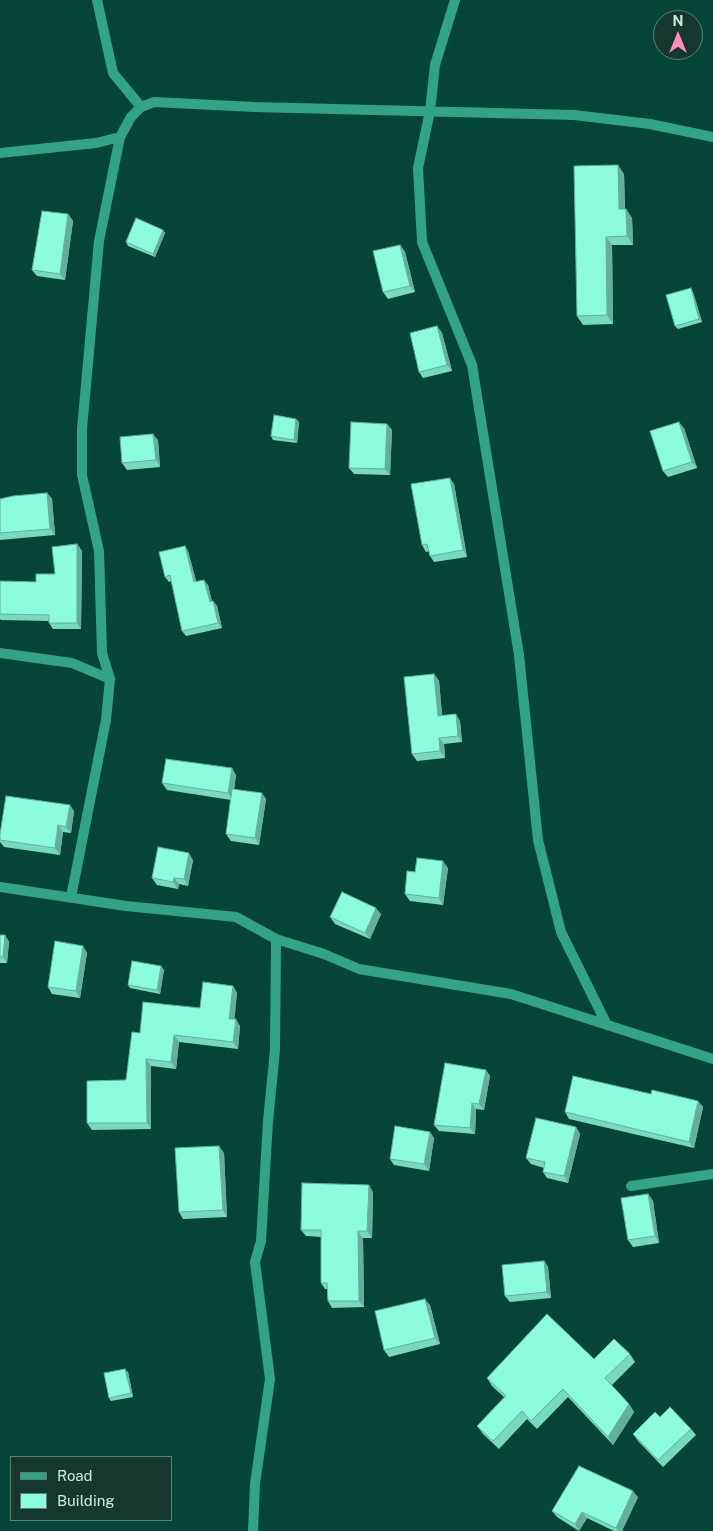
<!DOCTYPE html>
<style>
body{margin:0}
#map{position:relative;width:713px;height:1531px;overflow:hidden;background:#054537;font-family:"Public Sans",sans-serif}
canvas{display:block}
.legend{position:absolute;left:10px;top:1456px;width:162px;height:65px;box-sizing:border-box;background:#16372e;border:1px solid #5a8176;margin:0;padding:6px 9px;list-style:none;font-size:15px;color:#c1f1e1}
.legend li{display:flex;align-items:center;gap:10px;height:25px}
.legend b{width:25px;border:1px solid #5a8176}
.north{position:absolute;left:653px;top:10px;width:50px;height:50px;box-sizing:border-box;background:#16372e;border:1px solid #5a8176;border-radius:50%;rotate:0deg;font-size:14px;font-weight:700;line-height:20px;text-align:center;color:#c1f1e1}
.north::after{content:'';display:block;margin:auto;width:18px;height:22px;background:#fd8ec0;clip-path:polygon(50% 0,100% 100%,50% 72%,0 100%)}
</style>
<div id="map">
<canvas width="713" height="1531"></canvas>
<ul class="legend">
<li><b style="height:6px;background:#33a387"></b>Road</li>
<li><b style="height:14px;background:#8dfcdc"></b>Building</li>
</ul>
<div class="north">N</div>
</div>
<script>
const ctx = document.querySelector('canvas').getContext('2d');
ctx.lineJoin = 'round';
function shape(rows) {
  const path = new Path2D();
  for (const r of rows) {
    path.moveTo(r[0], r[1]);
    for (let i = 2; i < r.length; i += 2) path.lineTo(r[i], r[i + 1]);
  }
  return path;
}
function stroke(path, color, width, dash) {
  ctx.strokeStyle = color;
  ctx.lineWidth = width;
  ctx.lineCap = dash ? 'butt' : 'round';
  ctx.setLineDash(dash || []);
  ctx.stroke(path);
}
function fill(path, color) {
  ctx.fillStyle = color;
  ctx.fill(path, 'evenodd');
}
stroke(shape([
 [97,0,113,73,141,107],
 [455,0,435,65,430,111,418,168,422,242,472,365,519,655,538,840,561,932,607,1025],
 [0,153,96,143,120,137,131,117,141,107,154,102,254,107,574,115,650,124,713,137],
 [0,653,72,663,110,679],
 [0,887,126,906,236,917,276,939,324,954,359,969,511,994,713,1059],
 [71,897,106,720,110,679,102,653,99,551,82,475,82,429,99,241,120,137],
 [631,1186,713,1174],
 [253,1531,255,1484,270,1379,255,1262,261,1241,268,1121,275,1050,276,939]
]), '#33a387', 10);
fill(shape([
 [624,174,625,209,626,209,632,218,633,245,612,245,613,324,583,325,577,316],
 [68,214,73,221,65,280,37,276,32,270],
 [163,230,165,233,155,257,128,246,126,242],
 [400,245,405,252,415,292,388,299,383,292],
 [693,292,702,322,678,329,675,326],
 [437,326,442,333,452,371,423,378,419,372],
 [296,419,299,422,297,443,273,440,271,436],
 [387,424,392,430,390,475,354,474,349,468],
 [684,428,697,468,668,477,663,471],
 [158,440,160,467,127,470,122,463],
 [454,484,467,557,434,562,430,556,429,551,426,552,422,545],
 [47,493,52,499,55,535,0,540,0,499],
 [77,544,82,551,81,629,53,629,49,623,49,621,1,620,0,619,0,581,36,582,55,574],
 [185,546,188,551,196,582,208,585,212,602,213,601,217,606,222,628,186,636,182,631,171,581,169,582,165,577],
 [434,674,439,681,442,716,460,721,462,742,444,744,445,758,417,761,412,754],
 [236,775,234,789,266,799,259,845,231,841,226,834,231,800,167,790,162,783],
 [74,811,71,833,63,832,60,855,4,847,0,842,0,834],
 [193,860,188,886,179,884,178,889,157,885,152,878],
 [448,868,443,905,410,901,405,894,415,872],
 [381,914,370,939,335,924,330,917],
 [0,935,5,935,9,942,7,963,0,963],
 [83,946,87,953,80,998,52,994,48,987],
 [161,966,164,970,160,994,130,988,128,985],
 [233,986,237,993,234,1019,240,1026,238,1049,179,1042,176,1069,151,1066,151,1129,92,1130,87,1123,126,1080,140,1033,200,1008],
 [486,1070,490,1076,484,1110,476,1109,475,1134,439,1131,434,1125],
 [698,1101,703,1107,694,1148,569,1119,565,1112],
 [576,1127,580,1134,568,1183,547,1178,543,1172,544,1168,531,1164,526,1158],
 [430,1132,434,1138,429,1171,394,1165,390,1159],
 [224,1153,227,1217,183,1219,179,1212],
 [373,1192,372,1238,363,1238,364,1307,332,1308,328,1301,328,1289,325,1289,321,1283,321,1237,306,1236,301,1230],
 [648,1194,653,1201,659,1243,633,1247,628,1240],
 [544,1261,548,1267,551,1298,510,1302,505,1296],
 [430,1305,440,1344,389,1357,384,1350],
 [630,1354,635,1362,611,1386,629,1404,634,1412,613,1445,568,1397,537,1429,527,1419,499,1449,483,1434,477,1426,504,1397,492,1386,487,1378,594,1359],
 [128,1372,133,1397,111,1401,109,1398],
 [660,1417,691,1429,696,1435,663,1467,638,1441,633,1434],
 [638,1497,622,1531,614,1531,587,1518,579,1531,557,1517,552,1511]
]), '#79d9bd');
fill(shape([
 [618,165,624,174,625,218,619,209],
 [626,209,632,218,633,245,627,236],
 [68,214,73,221,65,280,60,274],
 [163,230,165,233,155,257,153,254],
 [606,237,612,245,613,324,607,315],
 [400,245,405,252,415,292,410,286],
 [691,288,693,292,702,322,699,319],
 [437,326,442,333,452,371,447,365],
 [296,419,299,422,297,443,294,440],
 [679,422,684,428,697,468,692,462],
 [387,424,392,430,390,475,385,469],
 [153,434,158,440,160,467,156,460],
 [450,478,454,484,467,557,463,550],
 [47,493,52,499,55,535,50,529],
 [77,544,82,551,81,629,77,623],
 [185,546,188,551,198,587,194,582],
 [204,580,208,585,213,607,210,602],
 [213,601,217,606,222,628,218,623],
 [434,674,439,681,443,723,438,716],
 [456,714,460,721,462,742,458,736],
 [439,738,444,744,445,758,440,751],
 [232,768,236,775,233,800,228,793],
 [262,793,266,799,259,845,255,838],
 [70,805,74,811,71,833,66,827],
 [58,825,63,832,60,855,55,848],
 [189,853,193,860,188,886,184,879],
 [443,861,448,868,443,905,439,898],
 [174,878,179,884,178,889,173,882],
 [376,908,381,914,370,939,365,933],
 [5,935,9,942,7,963,3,957],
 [83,946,87,953,80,998,76,991],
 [161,966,164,970,160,994,157,990],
 [233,986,237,993,234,1025,229,1019],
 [236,1019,240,1026,238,1049,233,1042],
 [174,1035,179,1042,176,1069,171,1062],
 [146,1059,151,1066,151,1129,147,1123],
 [486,1070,490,1076,484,1110,479,1104],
 [698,1101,703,1107,694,1148,689,1142],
 [472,1103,476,1109,475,1134,470,1128],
 [576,1127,580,1134,568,1183,564,1176],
 [430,1132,434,1138,429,1171,424,1164],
 [219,1146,224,1153,227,1217,223,1210],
 [369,1185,373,1192,372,1238,367,1231],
 [648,1194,653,1201,659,1243,655,1236],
 [358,1231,363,1238,364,1307,359,1301],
 [544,1261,548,1267,551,1298,547,1292],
 [425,1299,430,1305,440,1344,435,1338],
 [125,1369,128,1372,133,1397,131,1393],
 [629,1404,634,1412,613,1445,608,1437],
 [633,1491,638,1497,622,1531,618,1531,616,1528],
 [582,1512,587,1518,579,1531,575,1524]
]), '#63b09a');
const building = shape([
 [618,165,619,209,626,209,627,236,606,237,607,315,577,316,574,166,618,165],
 [42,211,68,214,60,274,32,270,42,211],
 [136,218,163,230,153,254,126,242,136,218],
 [400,245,410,286,383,292,373,251,400,245],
 [691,288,699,319,675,326,666,295,691,288],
 [437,326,447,365,419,372,410,333,437,326],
 [274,415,296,419,294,440,271,436,274,415],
 [351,422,387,424,385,469,349,468,351,422],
 [679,422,692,462,663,471,650,431,679,422],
 [153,434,156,460,122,463,120,437,153,434],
 [450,478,463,550,430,556,427,544,422,545,411,484,450,478],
 [47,493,50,529,0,533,0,499,13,496,47,493],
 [77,544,77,623,49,623,49,615,0,614,0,581,36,582,36,574,55,574,52,547,77,544],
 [185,546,194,582,204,580,210,602,213,601,218,623,182,631,170,575,165,577,159,552,185,546],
 [434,674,438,716,456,714,458,736,439,738,440,751,412,754,404,677,434,674],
 [166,759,232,768,228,793,162,783,166,759],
 [232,789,262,793,255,838,226,834,232,789],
 [6,796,70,805,66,827,58,825,55,848,0,840,0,834,6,796],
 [158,847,189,853,184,879,174,878,173,882,152,878,158,847],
 [417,858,443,861,439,898,405,894,407,871,415,872,417,858],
 [342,892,376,908,365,933,330,917,342,892],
 [0,935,5,935,3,957,0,957,0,935],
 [55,941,83,946,76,991,48,987,55,941],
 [132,961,161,966,157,990,128,985,132,961],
 [203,982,233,986,229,1019,236,1019,233,1042,174,1035,171,1062,146,1059,147,1123,87,1123,87,1081,126,1080,132,1032,140,1033,143,1002,200,1008,203,982],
 [445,1063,486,1070,479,1104,472,1103,470,1128,434,1125,445,1063],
 [573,1076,651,1094,652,1090,698,1101,689,1142,565,1112,573,1076],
 [536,1118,576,1127,564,1176,543,1172,545,1162,526,1158,536,1118],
 [395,1126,430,1132,424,1164,390,1159,395,1126],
 [219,1146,223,1210,179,1212,175,1148,219,1146],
 [302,1183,369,1185,367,1231,358,1231,359,1301,328,1301,327,1283,321,1283,321,1230,301,1230,302,1183],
 [648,1194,655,1236,628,1240,621,1198,648,1194],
 [544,1261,547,1292,505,1296,502,1265,544,1261],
 [425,1299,435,1338,384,1350,375,1311,425,1299],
 [547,1314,594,1359,614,1339,630,1354,605,1378,629,1404,608,1437,563,1389,531,1421,522,1411,493,1441,477,1426,506,1396,487,1378,547,1314],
 [125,1369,131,1393,109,1398,104,1373,125,1369],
 [670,1407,691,1429,658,1460,633,1434,655,1412,660,1417,670,1407],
 [579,1466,633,1491,616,1528,582,1512,575,1524,552,1511,579,1466]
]);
fill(building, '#8dfcdc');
stroke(building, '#63b09a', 1);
</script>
